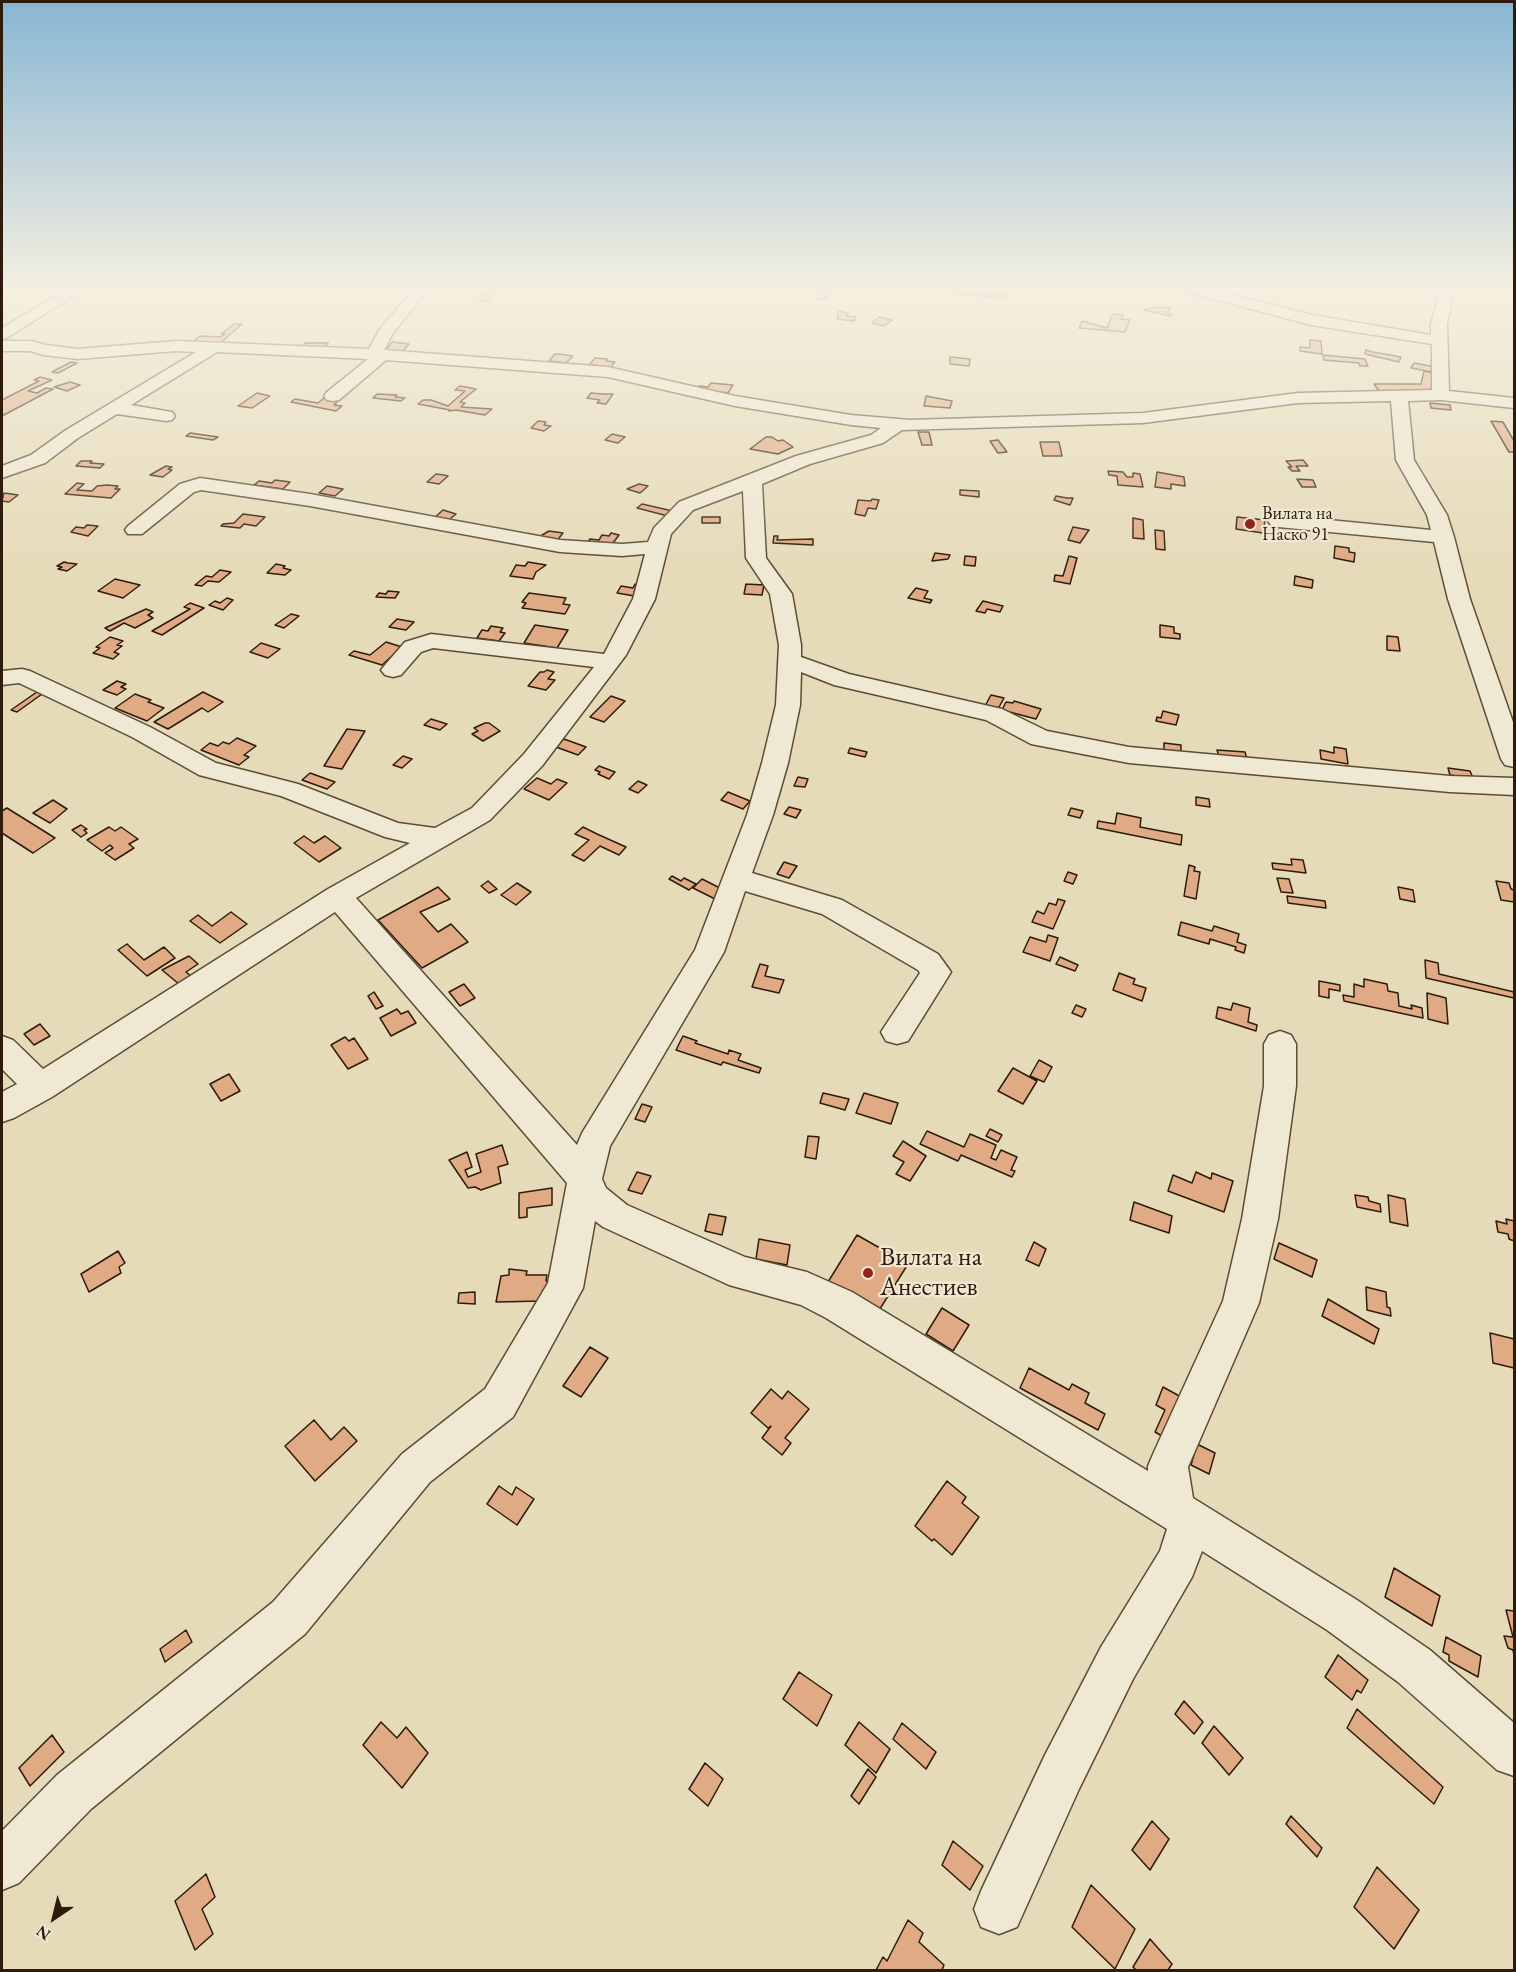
<!DOCTYPE html>
<meta charset="utf-8">
<style>
body{margin:0}
#map{position:relative;width:1516px;height:1972px;overflow:hidden;background:#e6dbb9;font-family:"EB Garamond",serif}
canvas{display:block}
.frame{position:absolute;inset:0;border:3px solid #2f1b0b;pointer-events:none}
.north{position:absolute;left:24px;top:1888px;width:60px;height:60px;-webkit-text-stroke:4px #efe8d2;paint-order:stroke;rotate:215deg;font-size:16px;font-weight:700;line-height:24px;text-align:center;color:#2f1b0b}
.north::after{content:'';display:block;margin:auto;width:21px;height:27px;background:#2f1b0b;clip-path:polygon(50% 0,100% 100%,50% 72%,0 100%)}
</style>
<div id="map">
<canvas width="1516" height="1972"></canvas>
<div class="frame"></div>
<div class="north">N</div>
</div>
<script>
const ctx = document.querySelector('canvas').getContext('2d');
ctx.lineJoin = 'round';
function fill(path, color) {
  ctx.fillStyle = color;
  ctx.fill(path, 'evenodd');
}
function shape(rows) {
  const path = new Path2D();
  for (const r of rows) {
    path.moveTo(r[0], r[1]);
    for (let i = 2; i < r.length; i += 2) path.lineTo(r[i], r[i + 1]);
  }
  return path;
}
function stroke(path, color, width, dash) {
  ctx.strokeStyle = color;
  ctx.lineWidth = width;
  ctx.lineCap = dash ? 'butt' : 'round';
  ctx.setLineDash(dash || []);
  ctx.stroke(path);
}
function label(font, color, halo, rows, align = 'center') {
  ctx.font = font + ' "EB Garamond",serif';
  ctx.lineWidth = 4.5;
  ctx.setLineDash([]);
  ctx.textBaseline = 'middle';
  ctx.strokeStyle = halo;
  ctx.fillStyle = color;
  for (const [text, x, y, turn = 0] of rows) {
    ctx.save();
    ctx.translate(x, y);
    ctx.rotate((+turn || 0) * Math.PI / 180);
    ctx.textAlign = isNaN(turn) ? turn : align;
    if (halo) ctx.strokeText(text, 0, 0);
    ctx.fillText(text, 0, 0);
    ctx.restore();
  }
}
const building = shape([
 [825,288,837,288,831,290,825,298,828,298,827,300,817,299,821,292,816,292,817,290,823,290,825,288],
 [958,289,1006,295,1004,299,955,293,958,289],
 [486,290,495,291,488,301,479,301,486,290],
 [1155,307,1171,308,1167,313,1172,314,1170,316,1144,310,1155,307],
 [839,311,848,313,846,316,856,317,854,321,837,319,839,311],
 [1113,314,1123,315,1121,319,1130,320,1125,332,1079,328,1082,321,1107,328,1113,314],
 [879,317,892,320,884,326,872,323,879,317],
 [234,324,242,324,218,345,192,343,200,336,221,337,225,334,221,334,234,324],
 [1310,340,1321,341,1322,354,1300,351,1300,347,1310,348,1310,340],
 [392,342,409,344,403,351,386,350,392,342],
 [305,343,328,343,325,347,302,347,305,343],
 [1366,350,1373,352,1401,357,1399,362,1365,354,1366,350],
 [555,354,559,354,573,356,566,363,549,361,555,354],
 [1323,355,1365,359,1368,366,1360,366,1359,363,1324,360,1323,355],
 [950,357,970,359,969,366,950,364,950,357],
 [595,358,607,359,606,361,615,362,611,367,589,365,595,358],
 [71,362,77,363,58,373,52,372,71,362],
 [1414,363,1435,367,1432,372,1411,368,1414,363],
 [1424,371,1437,374,1433,390,1379,391,1374,384,1421,384,1424,371],
 [40,377,52,380,28,391,37,393,46,388,53,389,2,416,2,400,39,381,34,380,40,377],
 [70,382,80,385,67,391,54,387,70,382],
 [711,383,733,385,728,393,698,389,699,386,708,387,711,383],
 [460,386,476,389,460,402,465,403,461,407,492,409,485,415,456,410,449,411,450,410,418,404,423,400,431,400,448,406,465,391,455,390,460,386],
 [257,393,270,396,252,408,238,406,257,393],
 [591,393,603,394,613,394,606,404,597,403,600,400,587,398,591,393],
 [377,394,397,395,395,397,405,398,401,401,373,398,377,394],
 [926,396,952,401,950,408,924,406,926,396],
 [324,398,339,400,334,405,342,406,336,411,291,402,295,399,318,403,324,398],
 [1430,403,1450,405,1451,410,1431,408,1430,403],
 [538,421,546,422,544,425,551,426,544,431,531,428,538,421],
 [1491,421,1503,422,1514,441,1514,452,1509,452,1491,421],
 [918,432,929,432,932,445,922,445,918,432],
 [190,433,218,437,213,440,186,436,190,433],
 [612,434,625,437,618,443,605,440,612,434],
 [766,437,772,437,778,441,783,440,793,447,778,454,750,449,766,437],
 [998,440,1007,452,998,453,990,441,998,440],
 [1040,442,1059,442,1062,456,1043,456,1040,442],
 [1303,460,1308,466,1296,466,1300,471,1292,471,1288,467,1292,467,1286,461,1303,460],
 [81,461,92,461,90,463,104,464,100,468,76,466,81,461],
 [166,466,172,467,168,469,172,470,163,477,150,475,166,466],
 [1108,471,1123,472,1127,477,1133,477,1133,473,1140,474,1143,487,1118,485,1117,476,1109,475,1108,471],
 [1157,472,1184,477,1185,486,1171,484,1171,489,1155,487,1157,472],
 [436,474,444,475,448,476,439,484,427,482,436,474],
 [1297,479,1313,480,1316,487,1302,487,1297,479],
 [275,480,290,482,283,489,254,485,259,481,272,483,275,480],
 [77,483,84,484,77,490,92,491,97,486,107,485,118,486,115,489,120,489,111,498,65,494,77,483],
 [639,484,648,486,640,493,627,489,639,484],
 [327,486,343,489,335,496,319,493,327,486],
 [960,490,979,491,979,497,960,495,960,490],
 [4,493,18,495,9,502,2,501,4,493],
 [1056,496,1067,498,1073,498,1070,505,1054,500,1056,496],
 [872,499,879,500,876,509,868,508,865,516,855,514,858,500,871,501,872,499],
 [642,504,677,512,668,516,637,508,642,504],
 [443,510,456,514,446,522,433,519,443,510],
 [243,514,265,517,256,526,244,524,240,528,221,526,223,524,234,523,243,514],
 [702,517,720,517,720,523,702,523,702,517],
 [1237,517,1265,520,1263,533,1236,529,1237,517],
 [1133,518,1143,520,1144,539,1133,538,1133,518],
 [87,525,98,526,88,536,71,532,76,527,84,528,87,525],
 [1073,527,1089,530,1080,543,1068,540,1073,527],
 [1155,530,1164,531,1165,550,1156,549,1155,530],
 [549,531,563,533,556,542,537,538,549,531],
 [611,533,619,535,610,547,587,543,590,539,599,540,602,535,609,536,611,533],
 [774,536,778,536,777,540,813,539,813,545,773,543,774,536],
 [1335,546,1349,548,1349,552,1355,553,1354,562,1334,558,1335,546],
 [935,553,950,555,948,559,932,561,935,553],
 [965,556,976,557,975,566,964,565,965,556],
 [1069,556,1077,558,1070,584,1054,581,1055,575,1063,576,1069,556],
 [64,562,68,563,77,564,67,571,58,569,62,567,57,566,64,562],
 [528,562,546,565,536,572,533,579,510,576,516,565,525,566,528,562],
 [276,564,285,566,283,568,291,570,285,575,267,573,276,564],
 [220,570,231,572,219,582,208,581,202,586,195,585,206,576,212,577,220,570],
 [1295,576,1313,580,1312,588,1294,585,1295,576],
 [115,579,140,585,123,598,98,591,115,579],
 [635,584,653,587,646,598,617,593,621,586,633,588,635,584],
 [746,584,764,585,762,595,744,594,746,584],
 [916,588,928,591,924,598,932,600,930,603,908,598,916,588],
 [388,591,399,592,395,598,376,597,379,593,386,594,388,591],
 [529,593,566,598,563,604,570,605,565,614,522,608,526,603,522,602,529,593],
 [227,598,233,600,223,610,209,605,215,601,220,603,227,598],
 [983,601,1003,606,1000,612,987,609,985,613,976,611,983,601],
 [190,603,204,608,162,635,152,631,190,609,184,607,190,603],
 [146,609,153,612,148,615,153,618,135,628,124,623,110,631,105,628,146,609],
 [291,614,299,616,284,628,275,625,291,614],
 [397,619,414,622,406,630,389,627,397,619],
 [535,625,568,630,557,648,524,643,535,625],
 [1160,625,1174,627,1174,633,1180,634,1180,639,1160,637,1160,625],
 [491,626,503,628,500,632,505,633,499,641,477,638,482,630,488,631,491,626],
 [1387,636,1398,637,1400,651,1387,650,1387,636],
 [110,637,123,641,117,645,122,646,114,652,119,654,113,659,93,653,100,648,96,647,110,637],
 [386,642,402,647,382,665,349,655,354,651,370,655,386,642],
 [261,643,280,649,268,658,250,652,261,643],
 [547,670,554,672,548,679,555,680,546,690,528,686,540,672,544,672,547,670],
 [117,681,126,684,121,687,126,689,117,695,103,690,117,681],
 [44,687,49,689,17,712,11,710,44,687],
 [203,692,223,702,208,712,202,708,168,729,154,722,203,692],
 [135,694,151,700,148,702,164,708,147,721,115,708,135,694],
 [991,695,1004,698,998,709,985,706,991,695],
 [611,696,625,701,604,722,590,717,611,696],
 [1014,701,1041,709,1036,719,1002,710,1006,702,1013,703,1014,701],
 [1163,711,1179,715,1176,725,1156,721,1157,717,1161,718,1163,711],
 [431,719,447,724,440,730,424,725,431,719],
 [485,723,489,723,500,731,483,741,472,734,478,731,474,728,485,723],
 [347,729,365,731,342,769,324,766,347,729],
 [237,738,256,746,244,755,249,757,239,765,201,750,210,743,218,746,223,742,229,744,237,738],
 [564,739,586,747,578,755,556,747,564,739],
 [1164,743,1181,745,1181,754,1164,752,1164,743],
 [1334,747,1346,749,1348,764,1321,759,1320,750,1334,753,1334,747],
 [850,748,867,752,865,757,848,753,850,748],
 [1217,750,1245,752,1247,759,1219,756,1217,750],
 [403,756,412,759,402,768,393,765,403,756],
 [599,766,615,772,609,779,598,774,600,772,595,770,599,766],
 [1448,768,1470,771,1473,778,1450,775,1448,768],
 [310,773,335,782,327,789,302,780,310,773],
 [798,777,808,779,805,787,794,786,798,777],
 [537,778,551,784,557,779,567,783,549,800,524,789,537,778],
 [638,781,647,785,638,793,629,789,638,781],
 [728,792,750,801,743,809,721,800,728,792],
 [1196,797,1209,799,1210,807,1196,805,1196,797],
 [53,800,67,809,50,823,33,813,53,800],
 [789,807,801,810,796,818,784,814,789,807],
 [7,808,55,838,33,853,2,833,2,811,7,808],
 [1071,808,1083,811,1080,818,1068,815,1071,808],
 [1117,813,1141,818,1140,827,1182,835,1181,845,1097,828,1098,821,1115,824,1117,813],
 [81,825,87,829,84,830,87,833,81,837,72,830,81,825],
 [109,827,115,831,121,827,138,839,129,844,134,848,115,860,105,853,113,848,110,845,102,851,87,840,109,827],
 [583,827,597,834,626,847,619,855,600,846,584,861,572,855,589,840,575,834,583,827],
 [304,836,314,843,325,836,341,848,319,862,294,843,304,836],
 [1291,859,1303,860,1306,873,1273,869,1272,863,1292,865,1291,859],
 [784,862,797,866,789,878,777,874,784,862],
 [1189,865,1195,867,1194,871,1200,872,1196,899,1184,896,1189,865],
 [1068,872,1077,875,1073,884,1064,881,1068,872],
 [672,876,681,881,684,878,696,884,689,890,669,879,672,876],
 [1277,878,1289,879,1293,893,1281,892,1277,878],
 [702,879,724,890,715,899,693,888,702,879],
 [488,881,497,889,489,893,481,886,488,881],
 [1496,881,1509,883,1511,889,1514,890,1514,902,1501,900,1496,881],
 [517,883,531,892,516,905,501,895,517,883],
 [438,887,450,899,420,912,438,932,451,924,468,942,422,968,378,920,438,887],
 [1398,887,1413,890,1415,902,1400,899,1398,887],
 [1287,896,1325,901,1326,908,1288,903,1287,896],
 [1058,899,1065,901,1053,929,1032,922,1037,911,1044,914,1049,903,1056,905,1058,899],
 [231,912,247,924,220,943,190,921,198,915,212,926,231,912],
 [1181,922,1212,931,1214,926,1239,934,1237,942,1246,945,1244,953,1235,950,1236,947,1210,939,1209,944,1178,935,1181,922],
 [1048,935,1058,938,1050,961,1023,952,1030,937,1046,942,1048,935],
 [127,944,144,960,164,947,175,958,147,976,118,950,127,944],
 [189,956,198,964,186,972,191,976,179,984,162,970,189,956],
 [1060,957,1078,965,1075,971,1056,964,1060,957],
 [1425,960,1438,963,1439,974,1514,992,1514,998,1426,978,1425,960],
 [760,964,768,966,765,976,784,980,779,993,752,987,760,964],
 [1119,973,1135,979,1133,984,1146,988,1142,1001,1113,990,1119,973],
 [1364,979,1387,984,1388,991,1398,993,1399,1006,1412,1009,1411,1005,1422,1008,1423,1018,1344,1001,1343,995,1354,997,1354,984,1364,987,1364,979],
 [1319,981,1340,985,1340,991,1329,989,1329,998,1319,996,1319,981],
 [464,984,475,998,460,1006,449,992,464,984],
 [374,992,383,1006,376,1009,368,996,374,992],
 [1427,993,1446,998,1448,1024,1428,1019,1427,993],
 [1233,1003,1250,1008,1248,1022,1257,1025,1256,1031,1216,1018,1218,1007,1231,1010,1233,1003],
 [1076,1005,1086,1009,1082,1017,1072,1013,1076,1005],
 [397,1009,401,1014,408,1011,416,1023,391,1036,380,1018,397,1009],
 [40,1024,50,1036,34,1045,24,1034,40,1024],
 [683,1036,697,1041,695,1043,728,1054,729,1050,741,1054,738,1060,761,1068,759,1073,723,1062,721,1065,676,1050,683,1036],
 [345,1037,349,1041,354,1038,368,1059,348,1069,331,1045,345,1037],
 [1039,1060,1052,1067,1044,1082,1030,1076,1039,1060],
 [1013,1068,1037,1081,1023,1104,998,1091,1013,1068],
 [229,1074,240,1091,221,1101,210,1084,229,1074],
 [823,1093,849,1099,845,1110,820,1103,823,1093],
 [864,1093,898,1103,891,1124,856,1113,864,1093],
 [642,1104,652,1107,645,1122,635,1119,642,1104],
 [990,1129,1002,1135,998,1142,986,1136,990,1129],
 [927,1131,964,1147,970,1134,996,1145,991,1158,996,1160,1001,1150,1017,1157,1011,1170,1015,1171,1012,1177,961,1155,958,1161,920,1144,927,1131],
 [808,1136,819,1137,816,1159,805,1157,808,1136],
 [903,1141,926,1156,910,1181,896,1174,904,1162,893,1156,903,1141],
 [502,1145,508,1164,498,1167,501,1183,481,1190,475,1187,468,1188,449,1160,467,1152,472,1167,465,1170,468,1177,481,1172,476,1154,502,1145],
 [637,1172,651,1176,642,1194,628,1190,637,1172],
 [1196,1172,1211,1179,1212,1173,1233,1181,1224,1212,1168,1191,1173,1175,1192,1183,1196,1172],
 [552,1188,552,1205,527,1208,527,1217,519,1218,519,1193,552,1188],
 [1355,1195,1368,1197,1369,1201,1380,1204,1381,1212,1357,1207,1355,1195],
 [1388,1195,1405,1199,1408,1226,1390,1222,1388,1195],
 [1134,1202,1172,1216,1169,1233,1130,1220,1134,1202],
 [709,1214,726,1217,722,1235,705,1231,709,1214],
 [1506,1219,1514,1221,1514,1241,1509,1239,1508,1234,1498,1232,1496,1221,1507,1224,1506,1219],
 [857,1235,908,1264,878,1312,828,1282,857,1235],
 [759,1239,790,1245,787,1265,756,1259,759,1239],
 [1034,1242,1046,1249,1039,1266,1026,1260,1034,1242],
 [1279,1243,1317,1260,1312,1277,1274,1259,1279,1243],
 [118,1251,125,1263,119,1267,121,1273,89,1292,81,1274,118,1251],
 [509,1269,527,1271,526,1275,547,1275,546,1281,556,1281,543,1301,496,1302,501,1276,509,1275,509,1269],
 [1366,1287,1386,1292,1387,1307,1390,1308,1391,1316,1367,1310,1366,1287],
 [475,1292,475,1304,458,1303,459,1293,475,1292],
 [1328,1299,1379,1329,1374,1344,1322,1316,1328,1299],
 [942,1308,969,1325,953,1351,926,1334,942,1308],
 [1490,1333,1514,1339,1514,1368,1493,1363,1490,1333],
 [590,1347,608,1358,581,1397,563,1386,590,1347],
 [1029,1368,1069,1390,1072,1384,1089,1393,1085,1403,1105,1414,1098,1430,1020,1388,1029,1368],
 [1163,1387,1183,1398,1167,1439,1155,1432,1165,1410,1156,1405,1163,1387],
 [771,1389,782,1399,788,1391,809,1409,785,1438,791,1443,782,1455,762,1438,771,1426,768,1428,751,1413,771,1389],
 [314,1420,331,1440,344,1427,357,1441,315,1481,285,1446,314,1420],
 [1197,1444,1215,1453,1209,1474,1191,1465,1197,1444],
 [947,1481,966,1497,962,1503,979,1517,952,1555,934,1539,932,1541,915,1526,947,1481],
 [499,1486,512,1495,516,1487,534,1499,517,1525,487,1504,499,1486],
 [1394,1568,1440,1596,1432,1626,1385,1597,1394,1568],
 [1506,1610,1514,1611,1514,1655,1513,1650,1508,1648,1504,1636,1513,1637,1506,1610],
 [186,1630,192,1642,165,1662,160,1649,186,1630],
 [1446,1637,1481,1656,1478,1677,1449,1661,1449,1655,1443,1652,1446,1637],
 [1338,1655,1368,1680,1361,1693,1357,1690,1352,1700,1325,1677,1338,1655],
 [799,1672,832,1695,817,1726,783,1699,799,1672],
 [1184,1701,1203,1722,1194,1734,1175,1714,1184,1701],
 [1357,1709,1443,1787,1434,1804,1347,1728,1357,1709],
 [381,1722,397,1738,406,1727,428,1753,402,1788,363,1745,381,1722],
 [859,1722,890,1749,876,1773,845,1745,859,1722],
 [902,1723,936,1752,926,1769,893,1739,902,1723],
 [1214,1726,1243,1758,1229,1775,1202,1743,1214,1726],
 [52,1735,64,1752,30,1786,19,1768,52,1735],
 [705,1763,723,1779,708,1806,689,1789,705,1763],
 [868,1769,876,1777,859,1804,851,1796,868,1769],
 [1291,1816,1322,1848,1317,1857,1286,1824,1291,1816],
 [1152,1821,1169,1839,1150,1870,1132,1850,1152,1821],
 [953,1841,983,1866,970,1890,942,1865,953,1841],
 [1377,1867,1419,1910,1394,1949,1354,1907,1377,1867],
 [206,1874,215,1897,202,1909,213,1934,195,1950,175,1901,206,1874],
 [1091,1885,1135,1929,1115,1969,1072,1927,1091,1885],
 [908,1920,923,1933,919,1942,944,1965,942,1970,876,1970,883,1957,887,1961,908,1920],
 [1150,1939,1172,1964,1168,1970,1136,1970,1133,1967,1150,1939]
]);
fill(building, '#dfaa84');
stroke(building, '#2f1b0b', 1.5);
const minor = shape([
 [69,288,86,288,8,337,2,339,2,328,69,288],
 [1181,288,1205,288,1312,315,1431,335,1431,324,1441,288,1455,288,1447,324,1449,391,1514,398,1514,408,1441,400,1408,401,1414,460,1447,515,1454,537,1470,599,1514,725,1514,767,1505,765,1501,759,1448,599,1434,542,1278,527,1271,525,1268,521,1271,517,1278,515,1431,530,1427,515,1396,460,1391,401,1298,403,1143,423,902,430,883,443,810,464,762,484,766,558,792,594,801,645,801,657,849,674,1002,709,1047,731,1129,747,1450,776,1514,778,1514,795,1450,792,1129,763,1031,744,986,720,834,685,801,672,800,705,788,763,773,815,752,873,842,900,938,954,951,972,908,1041,897,1044,886,1041,881,1032,920,973,918,970,822,914,745,891,724,952,610,1146,602,1179,606,1188,627,1205,745,1257,807,1272,852,1292,1148,1471,1148,1466,1154,1452,1223,1301,1242,1219,1264,1086,1264,1044,1269,1035,1280,1031,1291,1035,1296,1044,1296,1086,1278,1219,1259,1303,1188,1467,1193,1498,1357,1600,1430,1650,1514,1723,1514,1776,1497,1770,1398,1682,1327,1630,1202,1551,1192,1577,1133,1679,1079,1789,1017,1927,999,1934,981,1927,974,1909,981,1891,1045,1755,1101,1647,1160,1551,1167,1529,826,1318,801,1305,729,1285,603,1227,595,1221,583,1288,513,1417,430,1482,305,1634,91,1809,19,1883,2,1890,2,1831,57,1775,273,1602,402,1454,485,1389,548,1283,567,1183,335,912,52,1097,14,1118,2,1122,2,1092,17,1084,2,1069,2,1036,13,1040,43,1069,328,889,410,843,385,837,281,796,199,775,132,737,19,683,2,685,2,671,22,669,30,671,150,727,216,763,298,784,398,823,435,828,472,808,524,754,594,667,433,648,421,652,401,675,393,677,385,675,381,670,385,665,405,642,431,634,604,654,633,599,645,554,622,556,560,552,310,506,201,490,194,492,142,534,128,534,125,530,128,526,180,484,200,478,310,494,560,540,622,544,648,542,654,528,679,502,796,456,871,435,881,428,851,425,735,406,608,377,386,360,339,400,333,401,327,400,324,396,327,392,368,359,217,352,131,405,172,412,175,416,172,420,166,421,117,414,78,438,45,463,2,478,2,466,31,455,66,430,196,352,176,351,78,359,43,355,30,351,2,351,2,341,32,341,46,345,78,349,176,341,369,349,380,329,410,294,415,293,422,297,393,333,384,350,608,367,735,396,851,415,910,420,1143,413,1298,393,1432,390,1432,344,1311,325,1183,291,1181,288],
 [743,491,746,558,770,594,779,645,776,705,762,763,747,815,695,950,582,1133,577,1145,356,898,490,820,542,766,626,655,655,599,671,534,693,510,743,491]
]);
stroke(minor, '#5d4b36', 3);
fill(minor, '#efe8d2');
const sky = ctx.createLinearGradient(0, 0, 0, 564);
sky.addColorStop(0, '#87b6d4');
sky.addColorStop(0.51, '#f4efe0');
sky.addColorStop(1, '#f4efe000');
ctx.fillStyle = sky;
ctx.fillRect(0, 0, 1516, 564);
for (const [x, y, r, color] of [
 [1250,524,6,"#8f2418"],
 [868,1273,6,"#8f2418"]
]) {
  const dot = new Path2D();
  dot.arc(x, y, r, 0, 2 * Math.PI);
  ctx.fillStyle = color;
  ctx.fill(dot);
  stroke(dot, '#efe8d2', 2);
}
label('18px', '#2f1b0b', '#efe8d2', [
 ["Вилата на",1262,514],
 ["Наско 91",1262,535]
], 'left');
label('26px', '#2f1b0b', '#efe8d2', [
 ["Вилата на",880,1258],
 ["Анестиев",880,1288]
], 'left');
</script>
